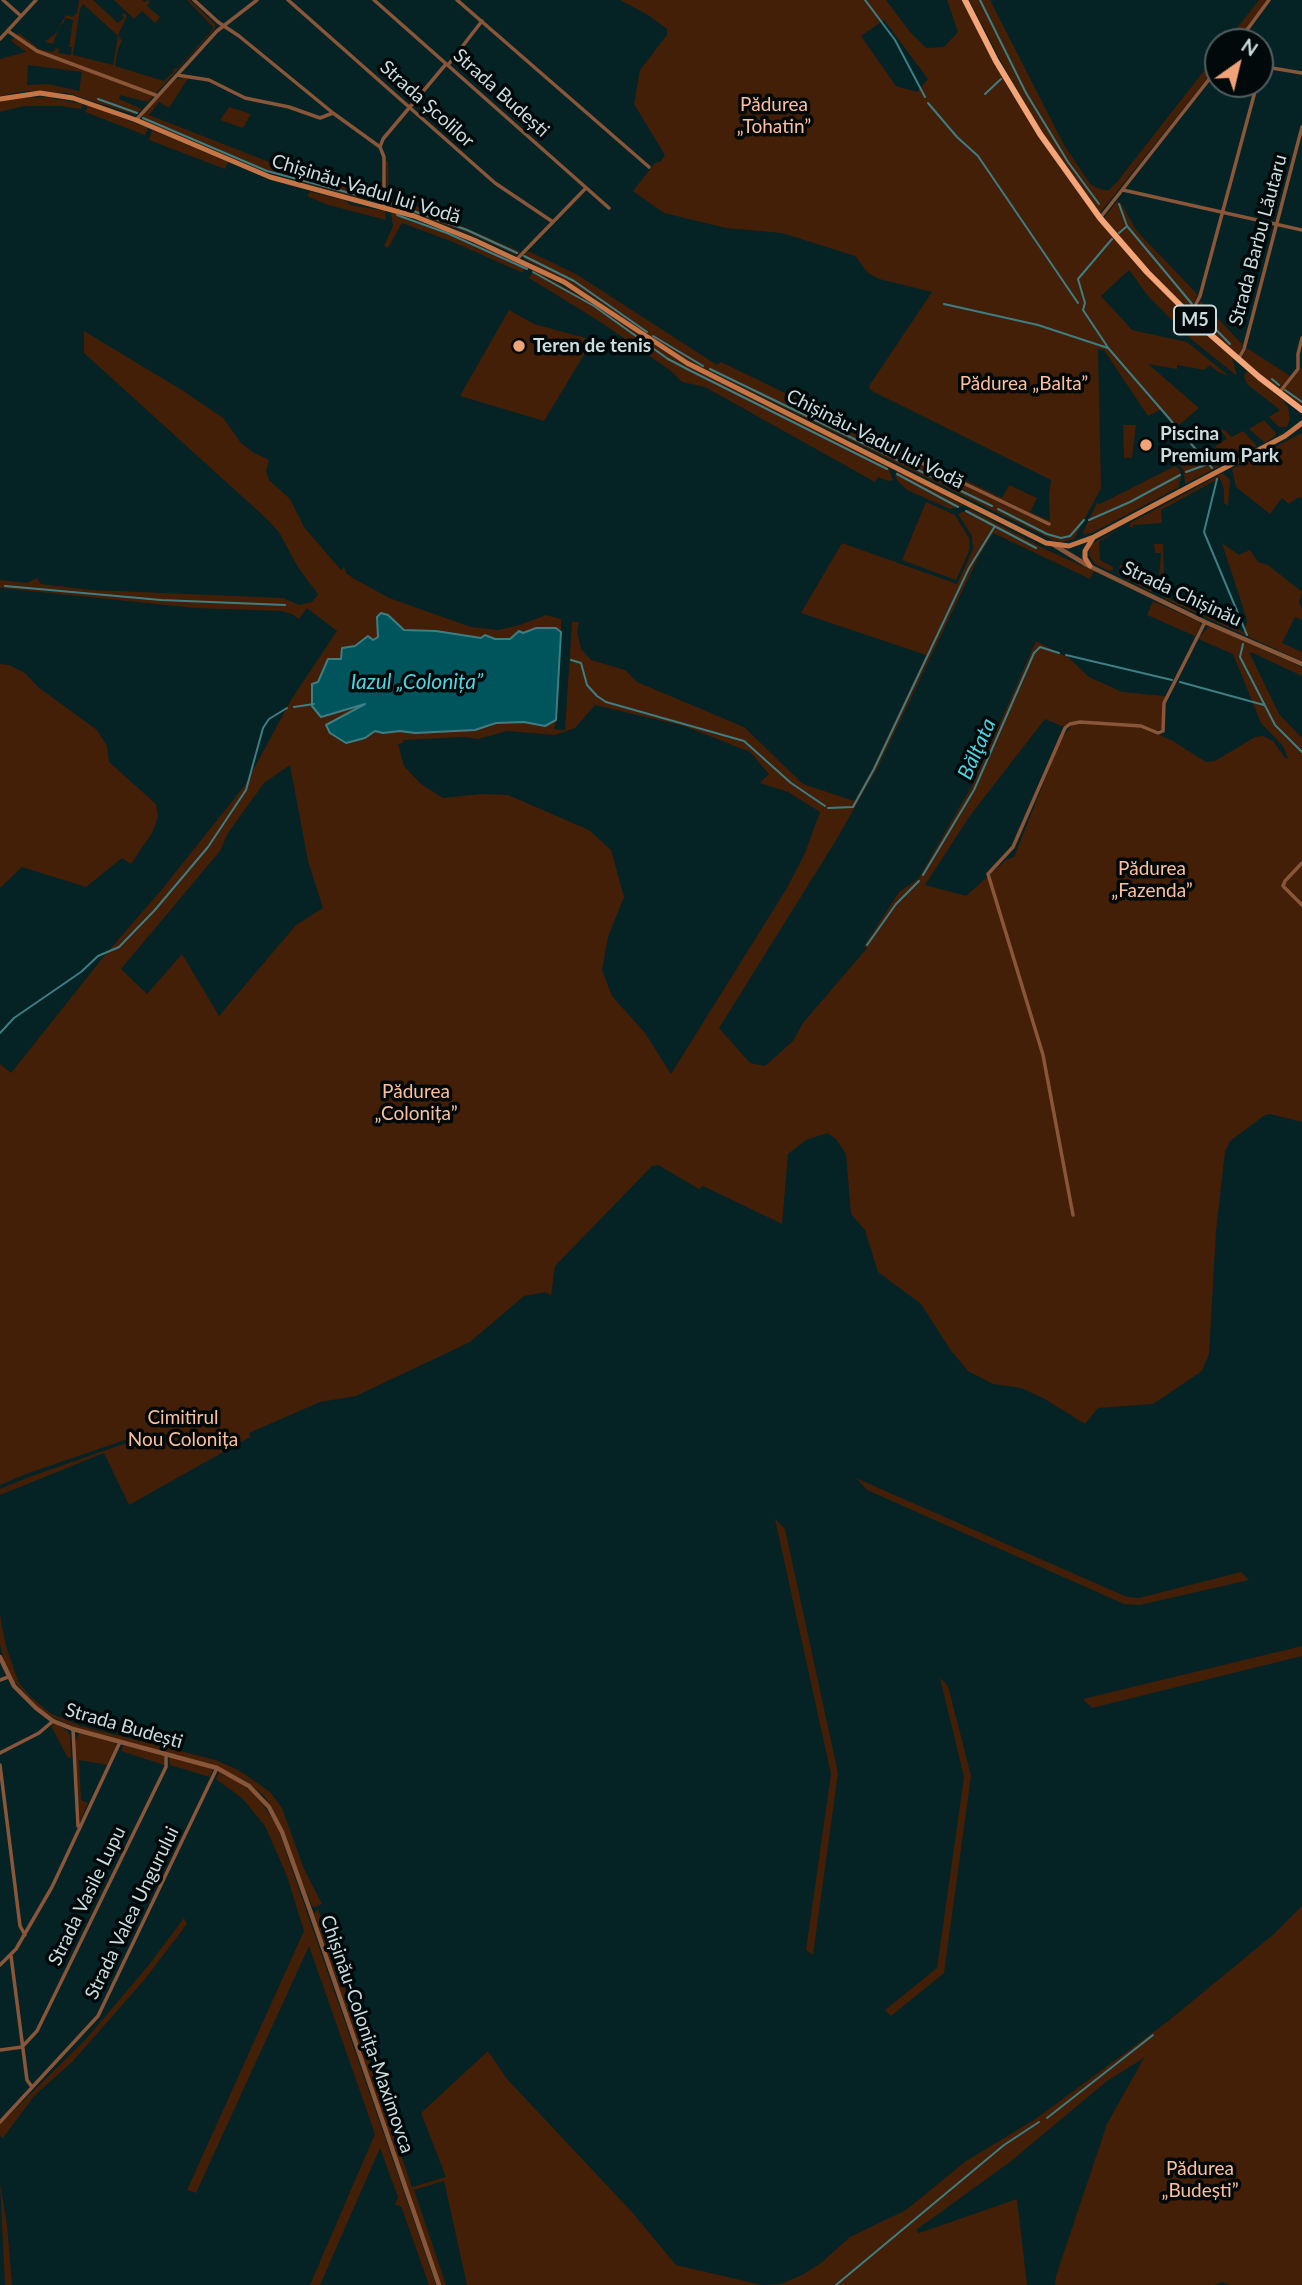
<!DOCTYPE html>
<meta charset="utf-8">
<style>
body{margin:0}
#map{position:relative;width:1302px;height:2285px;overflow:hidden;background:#052225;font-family:Lato,sans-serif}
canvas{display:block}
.north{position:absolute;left:1204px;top:28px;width:70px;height:70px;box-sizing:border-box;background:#02090b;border:2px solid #535e5f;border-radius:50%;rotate:34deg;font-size:19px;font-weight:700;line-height:28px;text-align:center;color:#cdddde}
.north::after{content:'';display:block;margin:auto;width:24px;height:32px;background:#f0a378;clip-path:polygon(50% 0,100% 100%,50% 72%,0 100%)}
</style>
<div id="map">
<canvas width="1302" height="2285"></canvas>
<div class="north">N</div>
</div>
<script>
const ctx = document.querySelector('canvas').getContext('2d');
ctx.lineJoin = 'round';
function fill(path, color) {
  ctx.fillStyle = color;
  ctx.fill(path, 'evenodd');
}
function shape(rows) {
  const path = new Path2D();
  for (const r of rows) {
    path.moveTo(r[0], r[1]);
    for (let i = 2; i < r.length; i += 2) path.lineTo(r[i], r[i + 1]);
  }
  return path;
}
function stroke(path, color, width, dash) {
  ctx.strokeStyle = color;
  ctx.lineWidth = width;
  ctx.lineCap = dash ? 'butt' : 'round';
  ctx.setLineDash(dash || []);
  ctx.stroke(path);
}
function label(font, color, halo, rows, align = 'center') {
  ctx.font = font + ' Lato,sans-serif';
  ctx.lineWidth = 7;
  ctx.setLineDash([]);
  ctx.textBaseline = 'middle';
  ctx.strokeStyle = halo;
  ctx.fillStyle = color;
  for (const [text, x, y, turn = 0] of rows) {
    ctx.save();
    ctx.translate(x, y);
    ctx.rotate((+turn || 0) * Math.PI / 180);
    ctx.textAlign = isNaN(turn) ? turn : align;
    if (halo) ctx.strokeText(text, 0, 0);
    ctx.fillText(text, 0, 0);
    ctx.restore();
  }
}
fill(shape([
 [79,0,93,0,118,23,124,18,122,15,124,13,127,16,118,35,122,41,118,49,115,66,164,81,174,71,173,69,178,68,214,28,187,0,190,0,215,24,215,29,148,102,120,95,119,99,142,109,136,115,67,93,26,91,0,96,0,59,26,52,11,41,19,33,39,49,53,52,56,48,59,49,58,53,71,55,72,47,69,47,73,20,65,18,64,22,59,27,53,44,45,42,57,32,57,30,66,15,72,17,77,13],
 [83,4,118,36,113,65,73,55,80,9],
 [28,65,82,72,79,91,48,84,27,85],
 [114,0,142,0,144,2,148,0,150,2,147,6,160,17,155,23,142,11,134,19],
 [620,0,886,0,910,32,926,48,944,47,958,32,947,0,963,0,1010,91,1080,195,1118,243,1232,357,1237,376,1191,339,1148,296,1129,270,1101,296,1132,330,1187,342,1229,376,1218,372,1210,365,1204,370,1177,365,1177,369,1148,364,1199,408,1178,426,1201,453,1208,449,1214,454,1218,467,1185,484,1184,471,1179,464,1198,454,1160,410,1148,416,1104,350,1098,349,1101,488,1074,539,1061,542,1053,540,697,365,668,350,587,293,524,259,526,251,530,252,576,274,717,365,721,362,1002,498,1009,485,1037,498,1030,512,1050,521,1049,496,1051,480,870,390,869,386,932,292,879,279,868,273,855,256,782,233,726,228,664,213,633,191,655,163,660,162,665,155,634,104,640,70,667,35,667,29,648,15],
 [884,20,928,79,917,92,896,86,861,36],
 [969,0,990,0,1064,145,1091,185,1103,190,1109,190,1117,182,1218,53,1218,65,1100,213,1044,135,1006,71],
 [1259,0,1267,0,1236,42,1226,42],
 [189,77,169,108,159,102,149,115,305,176,361,190,359,198,266,172,143,121,142,119,144,114,176,79],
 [45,97,83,104,81,109,60,106,24,106,0,112,0,102,16,98],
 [88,105,148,128,145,135,85,112],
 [229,107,251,114,243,128,220,120],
 [152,130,228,162,225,169,149,140],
 [386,161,388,161,389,197,410,203,521,252,516,255,463,231,390,206,387,199],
 [310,192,344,200,351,205,385,211,386,220,328,205,307,196],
 [1117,201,1121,203,1136,230,1198,295,1189,311,1133,253,1104,218],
 [391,212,446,231,526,266,523,273,453,242,402,223,388,248,384,246,393,226],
 [534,270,588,300,682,363,888,466,893,480,889,481,878,477,875,482,705,387,682,382,671,371,602,323,529,278],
 [1201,301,1243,345,1238,356,1193,315],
 [509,310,534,324,593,340,544,421,460,396],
 [84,331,185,392,223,418,241,443,254,453,269,460,266,471,269,480,290,499,304,527,341,570,344,567,346,573,353,578,389,598,471,627,498,630,520,625,546,615,561,619,561,632,541,632,497,710,556,720,554,729,565,730,572,622,579,622,577,632,581,649,591,660,625,670,637,682,744,727,803,784,854,801,870,773,926,655,801,613,842,543,957,584,973,549,972,536,958,514,970,509,1047,550,1094,571,1090,579,993,533,978,558,878,767,835,842,719,1028,750,1063,765,1066,793,1041,803,1023,867,948,864,946,899,892,918,879,973,784,1036,641,1069,658,1089,677,1122,692,1165,696,1162,729,1157,731,1141,725,1081,721,1075,721,1064,727,1045,719,969,817,925,885,966,896,1006,860,1014,857,1061,739,1072,725,1081,723,1141,727,1173,741,1206,762,1215,761,1255,737,1263,736,1273,741,1285,758,1288,758,1283,746,1261,723,1233,654,1198,639,1209,626,1302,667,1302,676,1251,652,1250,654,1279,714,1302,738,1302,1122,1270,1114,1265,1115,1230,1141,1225,1152,1216,1231,1209,1354,1202,1371,1153,1404,1098,1408,1085,1424,1043,1398,1021,1388,993,1384,968,1371,952,1352,921,1304,878,1272,865,1230,851,1214,846,1154,836,1139,827,1133,806,1140,788,1154,782,1224,703,1186,699,1189,658,1165,652,1166,555,1266,551,1296,546,1292,524,1296,470,1342,356,1396,320,1402,249,1433,250,1437,129,1505,104,1453,0,1495,0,1489,29,1477,149,1435,148,1432,26,1474,0,1485,0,1064,11,1073,105,955,163,888,245,785,291,700,337,631,307,608,299,619,292,614,281,611,195,608,0,588,0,580,27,583,37,578,41,584,92,590,283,598,299,605,312,602,318,594,299,569,280,534,268,520,84,353],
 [595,705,684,726,750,752,769,774,760,783,788,792,820,812,805,853,787,888,671,1074,645,1033,612,996,602,970,608,937,624,897,611,850,589,830,508,795,481,794,443,798,421,784,404,766,398,744,403,743,403,740,465,737,478,739,507,731,555,735,575,728],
 [290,765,308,861,323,908,296,925,219,1016,182,954,147,994,121,969,220,851,228,833,264,783],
 [1247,348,1290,376,1279,390,1241,360],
 [1302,367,1302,406,1282,392],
 [1245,372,1248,372,1281,398,1288,407,1290,419,1287,427,1279,427,1269,417,1280,410,1247,384,1244,377],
 [1264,420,1276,433,1275,436,1265,443,1249,429],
 [1123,425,1136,425,1132,458,1124,458],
 [1223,429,1232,437,1243,431,1257,446,1227,462,1222,458,1215,446,1227,439,1221,431],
 [1302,433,1302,498,1299,497,1289,504,1282,498,1270,514,1236,487,1232,469],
 [1175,466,1179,469,1181,474,1179,487,1092,533,1084,534,1083,532,1097,503,1100,504],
 [898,470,964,506,950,509,907,490,897,480,895,475],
 [1223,473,1230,480,1228,506,1224,503,1224,490,1220,478,1161,510,1162,523,1133,525,1133,528,1130,527,1130,523],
 [926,502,955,515,969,538,970,549,956,580,902,560],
 [1123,527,1099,542,1100,560,1113,567,1113,570,1109,571,1095,564,1089,555,1090,545],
 [1222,543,1239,555,1250,550,1258,562,1268,565,1302,592,1299,602,1302,609,1302,620,1295,617,1282,643,1302,652,1302,661,1165,599,1161,593,1159,578,1161,553,1155,553,1154,544,1163,544,1165,597,1244,632,1247,620],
 [1138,563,1139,575,1152,575,1154,571,1156,590,1151,592,1118,574,1120,565],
 [1153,601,1199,622,1201,625,1195,636,1147,615],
 [0,664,9,665,25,673,38,687,97,730,107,746,109,762,156,804,158,817,152,833,131,864,122,858,86,887,22,867,0,888],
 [856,1478,1127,1597,1139,1598,1241,1572,1249,1580,1140,1605,1124,1604,867,1490],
 [775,1519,785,1529,838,1773,813,1955,806,1950,831,1774],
 [0,1615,6,1647,19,1683,31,1697,50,1713,81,1726,216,1760,240,1771,270,1792,282,1808,304,1869,322,1904,315,1907,312,1906,274,1811,264,1796,246,1781,216,1766,76,1728,54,1718,37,1706,13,1680,5,1663,0,1645],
 [1302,1646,1302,1656,1092,1708,1083,1699],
 [940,1678,948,1686,971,1776,944,1973,891,2016,885,2010,937,1968,964,1777],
 [55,1724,65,1729,70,1735,71,1757,68,1758,51,1726],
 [79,1733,115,1742,116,1746,107,1765,79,1760,81,1800,88,1803,80,1821,75,1742],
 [123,1745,164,1755,164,1765,121,1751],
 [169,1756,213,1769,210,1777,170,1765],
 [219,1772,239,1782,257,1795,277,1826,436,2285,429,2285,401,2206,395,2205,398,2197,380,2148,320,2285,310,2285,375,2134,309,1946,196,2193,187,2190,304,1931,287,1876,265,1826,243,1799,216,1779],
 [1302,1906,1302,2285,1230,2285,1222,2282,1215,2285,1055,2285,1056,2276,1107,2124,1144,2058,1107,2081,1010,2162,916,2230,919,2233,1017,2199,1027,2285,467,2285,444,2181,414,2190,446,2285,441,2285,314,1914,318,1909,412,2187,446,2177,421,2113,488,2051,507,2079,631,2211,676,2265,762,2285,781,2284,802,2275,821,2263,850,2237,906,2210,966,2161,1034,2120,1167,2022,1274,1934],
 [184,1918,187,1924,145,1979,73,2061,34,2096,3,2138,0,2136,0,2124,85,2040,148,1966],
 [0,2183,7,2225,12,2285,5,2285]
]), '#431f08');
const water = shape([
 [381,613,388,615,404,630,436,631,481,638,485,635,495,639,510,639,519,631,523,633,536,628,556,628,561,632,556,720,545,726,524,722,496,723,475,730,415,733,400,731,383,733,375,731,365,738,346,743,330,733,326,725,365,704,321,717,312,706,312,684,318,682,328,659,341,659,342,648,355,646,368,636,373,640,378,637,377,617,381,613]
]);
fill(water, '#00555c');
stroke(water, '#3e7e83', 2);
stroke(shape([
 [865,0,895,40,925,97],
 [980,0,1026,93,1068,162,1099,204],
 [985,94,1001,79],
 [98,99,137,113],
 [928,103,957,137,978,156,1078,303],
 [143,118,267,171,357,195],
 [388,202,467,230,517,253],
 [1119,204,1127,226,1192,304],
 [397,215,447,233,527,269],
 [1119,233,1126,227],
 [1112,239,1078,279,1085,303,1083,310,1109,349,1212,468],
 [524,256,574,281,647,332],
 [533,272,594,306,668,359,689,370,887,469],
 [944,304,1038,325,1108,348],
 [1197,310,1230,344],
 [653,336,703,366],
 [710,369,992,506],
 [1272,379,1279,385],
 [1285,390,1302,402],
 [1186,472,1208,464],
 [897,474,958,507],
 [1217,479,1204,532,1247,635],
 [998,509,1047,534,1061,538,1070,536,1084,520],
 [966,511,1036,548],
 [1089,520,1130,502,1180,475],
 [5,586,161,600,285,605],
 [1243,644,1240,657,1275,725,1302,752],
 [1066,655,1172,680],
 [571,660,581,663,587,685,597,696,606,702,744,741,791,783,825,806],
 [1180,682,1264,705],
 [294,707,314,704],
 [828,808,853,807,874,769,969,568,995,526],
 [923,875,974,790,1034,653,1040,647,1059,653],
 [867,945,896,904,919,881],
 [0,1033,14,1018,81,972,98,956,119,947,154,911,208,847,246,790,263,728,269,719,287,708],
 [1047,2118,1153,2035],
 [836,2285,1004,2145,1039,2122]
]), '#3e7e83', 2);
stroke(shape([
 [3,0,21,16],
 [194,0,218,22,239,36,333,113,380,147],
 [288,0,495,183,553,222],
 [374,0,609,208],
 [457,0,649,167],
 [8,31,37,51,158,96],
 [0,39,36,0],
 [1238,42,1269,0],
 [448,65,482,21],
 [1260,66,1302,73],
 [177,75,209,80,245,98,289,107,320,118,333,113],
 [136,120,217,31,257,0],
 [1123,190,1302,230],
 [384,207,384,157,380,147,383,139,446,64],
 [1100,218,1218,68],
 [517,259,586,188],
 [1190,316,1200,296,1257,84],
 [1239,358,1244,349,1302,127],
 [1279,393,1298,369,1298,354,1302,338],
 [844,426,1049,524],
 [1302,863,1285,881,1283,886,1302,905],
 [1073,1215,1043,1055,988,874,1013,847,1065,728,1070,724,1080,722,1141,726,1158,733,1163,731,1164,703,1205,622],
 [0,1680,8,1677],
 [73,1729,78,1826],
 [0,1753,39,1733,53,1721],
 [0,1765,20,1926,25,1935],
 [11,1956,27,2080,32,2087],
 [0,1965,16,1949,52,1887,120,1742],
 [0,2050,22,2047,37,2031,166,1767,166,1754],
 [0,2122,98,2016,217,1768]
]), '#89563a', 3.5);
stroke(shape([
 [1054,545,1087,565,1205,622,1302,664],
 [0,1657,14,1686,36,1708,53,1721,73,1729,217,1768,249,1786,269,1807,282,1832,311,1913,439,2285]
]), '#89563a', 4.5);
stroke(shape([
 [0,99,40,93,73,98,136,120,270,177,414,216,474,240,564,282,687,363,1046,543,1069,546,1094,537,1285,436,1302,423],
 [1090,566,1085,558,1085,551,1093,538]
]), '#c67546', 5);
stroke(shape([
 [965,0,996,61,1040,134,1100,218,1147,272,1203,328,1259,377,1302,410]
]), '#f3a478', 6);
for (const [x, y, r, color] of [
 [519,346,7,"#f0a378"],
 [1146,445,7,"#f0a378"]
]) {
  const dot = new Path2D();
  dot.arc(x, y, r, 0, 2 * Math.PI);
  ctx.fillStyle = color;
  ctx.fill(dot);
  stroke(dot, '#02090b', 2.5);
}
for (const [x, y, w] of [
 [1195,320,42]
]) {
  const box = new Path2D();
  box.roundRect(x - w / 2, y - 14.5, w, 29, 5);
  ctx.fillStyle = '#02090b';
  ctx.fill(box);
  stroke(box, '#cdddde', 2);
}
label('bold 18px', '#cdddde', null, [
 ["M5",1195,320]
]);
label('19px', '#cdddde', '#02090b', [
 ["Strada Budești",501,93,42],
 ["Strada Școlilor",427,104,42],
 ["Chișinău-Vadul lui Vodă",366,189,17],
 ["Strada Barbu Lăutaru",1258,240,-75],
 ["Chișinău-Vadul lui Vodă",875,439,27],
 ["Strada Chișinău",1182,594,25],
 ["Strada Budești",124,1726,16],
 ["Strada Vasile Lupu",87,1896,-64],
 ["Strada Valea Ungurului",132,1913,-64],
 ["Chișinău-Colonița-Maximovca",367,2034,71]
]);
label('19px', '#ffbf9c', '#02090b', [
 ["Pădurea",774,105],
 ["„Tohatin”",774,127],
 ["Pădurea „Balta”",1024,384],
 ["Pădurea",1152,869],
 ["„Fazenda”",1152,891],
 ["Pădurea",416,1092],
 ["„Colonița”",416,1114],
 ["Cimitirul",183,1418],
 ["Nou Colonița",183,1440],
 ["Pădurea",1200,2169],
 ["„Budești”",1200,2191]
]);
label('bold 19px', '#cdddde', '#02090b', [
 ["Teren de tenis",533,346],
 ["Piscina",1160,434],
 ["Premium Park",1160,456]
], 'left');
label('italic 21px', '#4cd5e2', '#02090b', [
 ["Iazul „Colonița”",417,682],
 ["Bălţata",977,749,-66]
]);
</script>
